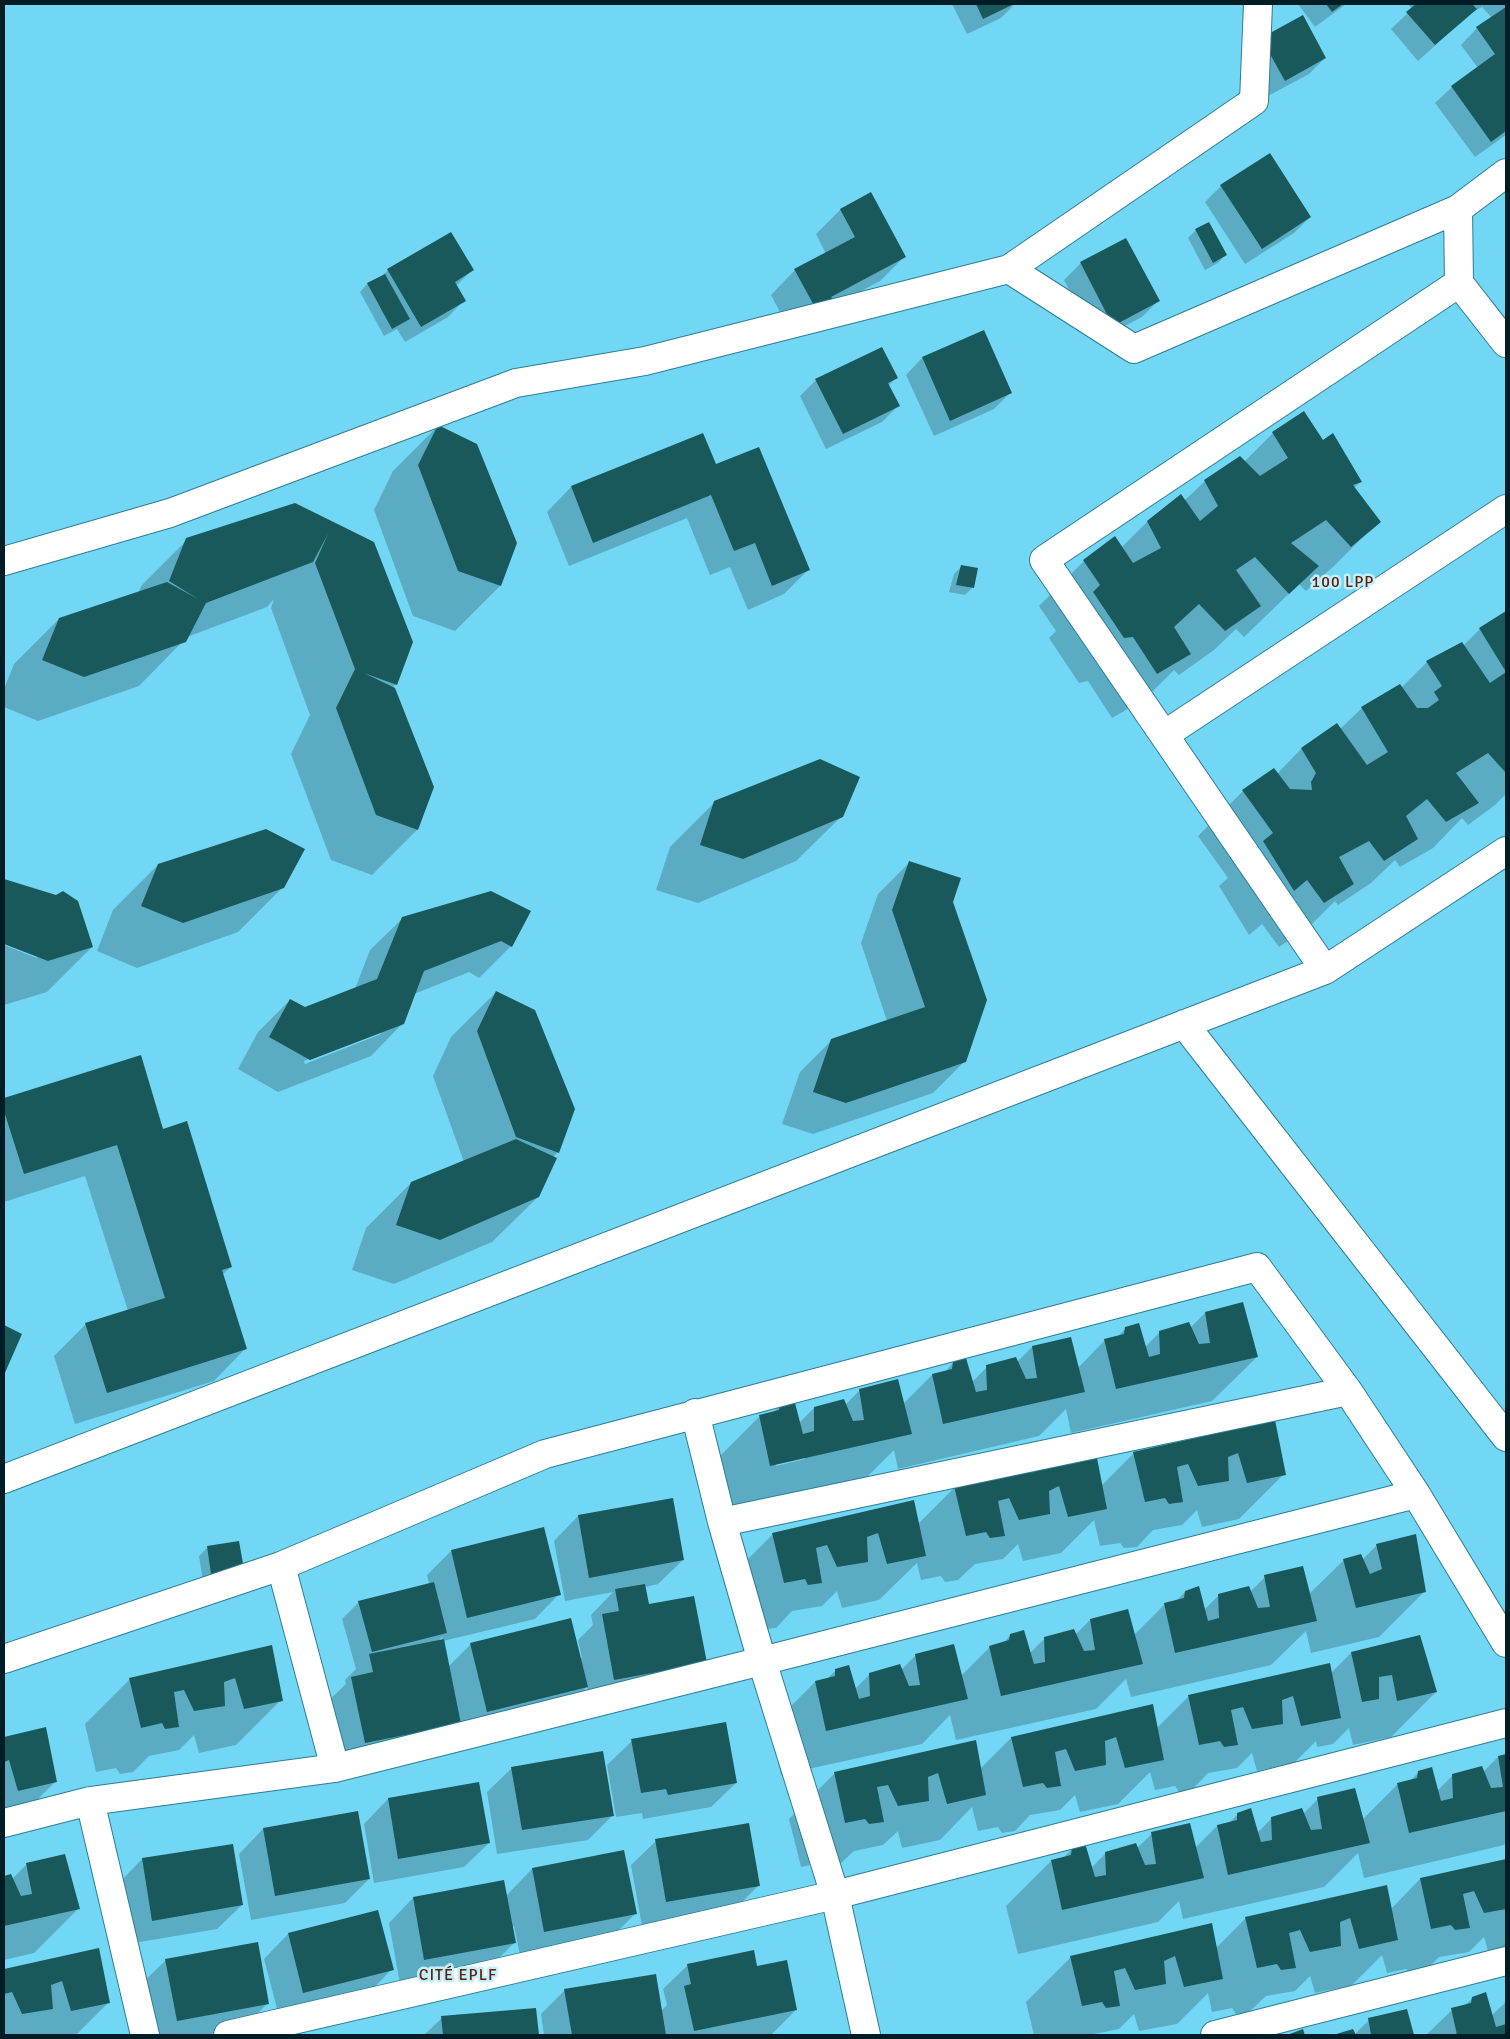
<!DOCTYPE html>
<meta charset="utf-8">
<style>
body{margin:0}
#map{position:relative;width:1510px;height:2039px;overflow:hidden;background:#72d7f4;font-family:Signika,sans-serif}
canvas{display:block}
.frame{position:absolute;inset:0;border:5px solid #001c25;pointer-events:none}
</style>
<div id="map">
<canvas width="1510" height="2039"></canvas>
<div class="frame"></div>
</div>
<script>
const ctx = document.querySelector('canvas').getContext('2d');
ctx.lineJoin = 'round';
function fill(path, color) {
  ctx.fillStyle = color;
  ctx.fill(path, 'evenodd');
}
function shape(rows) {
  const path = new Path2D();
  for (const r of rows) {
    path.moveTo(r[0], r[1]);
    for (let i = 2; i < r.length; i += 2) path.lineTo(r[i], r[i + 1]);
  }
  return path;
}
function stroke(path, color, width, dash) {
  ctx.strokeStyle = color;
  ctx.lineWidth = width;
  ctx.lineCap = dash ? 'butt' : 'round';
  ctx.setLineDash(dash || []);
  ctx.stroke(path);
}
function label(font, color, halo, rows, align = 'center') {
  ctx.font = font + ' Signika,sans-serif';
  ctx.lineWidth = 5;
  ctx.setLineDash([]);
  ctx.textBaseline = 'middle';
  ctx.strokeStyle = halo;
  ctx.fillStyle = color;
  for (const [text, x, y, turn = 0] of rows) {
    ctx.save();
    ctx.translate(x, y);
    ctx.rotate((+turn || 0) * Math.PI / 180);
    ctx.textAlign = isNaN(turn) ? turn : align;
    if (halo) ctx.strokeText(text, 0, 0);
    ctx.fillText(text, 0, 0);
    ctx.restore();
  }
}
fill(shape([
 [952,4,1015,4,1001,18,967,34],
 [1298,4,1346,4,1315,27],
 [1408,4,1506,4,1506,135,1475,157,1435,103,1452,87,1478,68,1461,45,1477,28,1492,18,1482,7,1471,13,1418,61,1391,29,1412,9],
 [1303,17,1325,58,1309,74,1268,96,1245,55],
 [1221,186,1310,217,1294,233,1245,264,1205,202],
 [870,194,904,257,880,281,816,315,791,333,771,295,795,270,826,254,816,234,840,210],
 [1208,223,1225,255,1218,263,1205,270,1188,238,1196,230],
 [1126,240,1158,301,1142,317,1096,341,1064,280,1081,263],
 [388,270,472,270,456,286,464,300,448,317,405,342,397,329,384,336,360,292,367,284,381,277],
 [983,332,1011,392,994,409,934,436,906,375,922,358],
 [896,378,888,386,898,406,882,422,826,449,800,396,816,380],
 [1304,413,1322,442,1360,482,1354,488,1379,521,1334,566,1306,591,1299,584,1244,637,1236,629,1214,650,1179,675,1174,670,1145,699,1112,718,1088,681,1079,683,1049,638,1056,631,1039,606,1084,561,1114,538,1121,548,1147,522,1181,496,1184,501,1205,481,1244,462,1273,433],
 [438,426,500,586,455,631,413,616,374,510,393,471],
 [703,434,715,466,808,570,784,594,748,610,730,567,710,575,687,518,569,566,547,512,571,487],
 [295,505,373,543,396,684,392,688,417,830,372,875,331,860,291,754,310,715,271,608,274,599,267,607,187,637,139,686,38,721,4,707,4,689,14,664,59,619,138,593,142,585,187,540],
 [962,566,973,587,965,595,949,592,954,574],
 [1506,613,1506,794,1495,805,1468,825,1462,818,1433,848,1400,867,1395,860,1371,883,1338,905,1335,901,1307,929,1279,947,1262,924,1249,935,1219,886,1228,878,1198,836,1243,791,1274,770,1277,774,1302,748,1340,729,1362,708,1401,688,1427,662,1462,644,1463,646,1480,629],
 [715,802,842,816,796,861,698,903,656,890,670,847],
 [910,862,965,1061,933,1093,813,1134,782,1124,800,1072,832,1040,887,1021,861,943,878,894],
 [158,865,283,887,238,932,137,968,97,951,113,910],
 [4,880,56,896,92,947,47,992,4,1005,4,945,37,958,37,956,4,943],
 [491,892,511,946,479,978,469,972,414,994,403,1023,371,1056,278,1092,238,1069,258,1032,290,1000,305,1008,355,989,370,950,403,918],
 [381,1031,381,1034,305,1064,304,1061],
 [496,992,558,1152,553,1157,538,1197,492,1242,394,1284,352,1270,366,1228,411,1183,464,1162,433,1076,451,1037],
 [140,1057,163,1130,231,1267,222,1275,245,1349,214,1381,75,1424,54,1356,86,1324,128,1311,85,1176,4,1202,4,1099],
 [1205,1313,1257,1357,1212,1401,1071,1433,1066,1409,1039,1436,898,1469,894,1450,866,1478,726,1510,714,1462,759,1417,772,1413,781,1405,799,1423,814,1408,845,1405,860,1390,903,1404,932,1375,945,1372,953,1363,972,1382,987,1367,1017,1362,1032,1347,1078,1368,1105,1340,1117,1337,1126,1328,1145,1347,1160,1332,1190,1328],
 [805,1457,805,1459,776,1466,776,1464],
 [1274,1421,1284,1474,1239,1519,1202,1527,1197,1510,1182,1525,1153,1530,1137,1547,1124,1548,1120,1543,1100,1546,1094,1520,1061,1553,1023,1561,1018,1544,1003,1559,975,1564,958,1580,945,1582,941,1576,921,1580,917,1563,879,1600,842,1608,837,1591,822,1606,792,1611,776,1628,763,1629,728,1579,773,1534,918,1524,955,1487,1095,1455,1101,1486,1134,1453],
 [578,1516,683,1560,658,1584,645,1587,648,1606,706,1662,590,1703,587,1687,562,1711,341,1767,327,1702,346,1684,345,1680,356,1669,342,1619,359,1602,429,1584,427,1575,451,1551,559,1594,535,1619,443,1641,448,1667,471,1644,582,1658,578,1640,593,1625,591,1615,613,1592,565,1601,554,1541],
 [442,1637,443,1641,437,1642],
 [238,1543,204,1588,199,1556,207,1548],
 [1377,1545,1424,1592,1379,1637,1311,1653,1306,1631,1271,1665,1131,1697,1126,1679,1096,1709,956,1740,950,1715,922,1744,781,1775,770,1727,815,1682,827,1679,836,1670,855,1689,870,1674,901,1670,916,1655,961,1676,990,1647,1003,1643,1011,1635,1030,1653,1045,1638,1075,1635,1090,1620,1134,1635,1165,1604,1176,1601,1185,1592,1204,1610,1219,1595,1250,1592,1265,1577,1309,1594,1344,1560,1362,1560],
 [271,1646,281,1700,236,1745,199,1753,194,1735,179,1750,149,1756,133,1772,120,1774,116,1768,96,1772,85,1724,130,1679],
 [1351,1653,1436,1692,1391,1737,1353,1745,1349,1728,1333,1744,1317,1747,1316,1741,1294,1763,1257,1771,1252,1753,1237,1768,1208,1773,1192,1790,1179,1792,1175,1786,1155,1790,1150,1772,1118,1804,1080,1812,1075,1795,1060,1810,1030,1815,1015,1831,1002,1833,998,1827,978,1831,972,1807,940,1840,902,1848,898,1831,883,1845,854,1851,837,1867,820,1863,801,1867,789,1819,834,1774,975,1741,980,1769,1011,1738,1157,1728,1188,1697,1331,1673],
 [45,1729,55,1782,10,1827,4,1828,4,1738],
 [632,1741,736,1783,711,1807,643,1819,642,1813,616,1817,607,1765],
 [1506,1755,1506,1843,1504,1845,1364,1878,1358,1853,1324,1887,1183,1919,1179,1901,1158,1922,1018,1954,1006,1906,1051,1861,1063,1858,1072,1849,1091,1868,1106,1853,1137,1848,1152,1834,1195,1848,1217,1826,1229,1823,1238,1814,1257,1833,1272,1818,1303,1814,1318,1799,1363,1819,1398,1784,1410,1781,1419,1772,1437,1791,1452,1776,1483,1772,1498,1757],
 [512,1768,613,1815,588,1840,497,1854,487,1792],
 [478,1783,489,1843,464,1867,374,1883,364,1824,388,1799],
 [263,1829,369,1879,345,1903,251,1920,239,1854],
 [656,1841,758,1886,734,1910,642,1926,631,1865],
 [623,1852,635,1914,611,1938,520,1955,514,1926,511,1926,514,1943,490,1967,400,1984,389,1923,413,1898,506,1896,532,1869],
 [142,1859,242,1905,217,1929,128,1944,118,1884],
 [1506,1860,1506,1950,1489,1954,1484,1937,1469,1952,1439,1957,1423,1973,1410,1974,1406,1969,1387,1973,1382,1955,1352,1985,1315,1993,1310,1976,1295,1991,1266,1996,1249,2012,1236,2014,1232,2008,1212,2012,1208,1993,1177,2024,1139,2031,1134,2014,1119,2029,1089,2035,1034,2035,1026,2002,1071,1957,1216,1948,1246,1918,1391,1909,1420,1879],
 [27,1864,79,1908,34,1953,4,1960,4,1877,10,1875,12,1879],
 [288,1934,392,1969,368,1994,279,2016,264,1959],
 [98,1949,108,2003,76,2035,4,2035,4,1971],
 [166,1960,268,2003,243,2028,204,2035,151,2035,141,1984],
 [688,1965,756,1968,796,2010,772,2034,767,2035,544,2035,541,2014,565,1990,661,2011,667,2005,663,1989],
 [1473,1998,1491,2016,1506,2002,1506,2035,1426,2035,1452,2010,1464,2006],
 [535,2010,537,2035,424,2035,442,2018],
 [1406,2011,1413,2035,1336,2035,1352,2031,1354,2035,1369,2020]
]), '#0003');
fill(shape([
 [976,4,1014,4,983,19],
 [1326,4,1343,4,1332,12],
 [1416,4,1476,4,1473,5,1477,9,1435,45,1406,12],
 [1506,7,1506,131,1491,142,1451,86,1495,54,1476,27],
 [1303,15,1326,58,1285,81,1261,38],
 [1270,153,1311,217,1262,249,1220,185],
 [871,192,906,257,831,297,833,300,816,309,794,269,855,237,840,209],
 [1209,222,1227,255,1213,263,1195,229],
 [451,232,474,270,455,282,466,301,421,327,387,269],
 [1126,238,1160,301,1113,326,1080,262],
 [385,274,410,319,392,329,367,283],
 [984,330,1012,393,950,421,922,357],
 [882,347,898,378,888,383,900,406,843,434,815,379],
 [1304,411,1323,440,1333,433,1362,482,1353,485,1381,522,1351,547,1326,520,1291,543,1319,566,1289,594,1255,557,1236,570,1261,606,1225,631,1199,604,1174,627,1191,654,1157,674,1133,637,1124,638,1093,592,1100,585,1083,560,1115,536,1133,563,1161,548,1147,521,1181,494,1200,521,1218,506,1204,480,1240,456,1260,476,1288,458,1272,432],
 [438,425,477,444,517,543,501,586,458,571,418,465],
 [703,433,716,464,759,447,810,570,772,586,755,543,734,551,711,495,593,543,571,486],
 [295,503,374,542,413,642,397,685,364,673,395,688,434,787,418,830,376,815,336,708,355,669,315,563,328,534,313,562,206,603,186,642,84,677,42,660,59,618,167,582,198,599,169,581,186,538],
 [961,565,978,568,974,588,956,585],
 [1506,611,1506,773,1488,753,1456,773,1479,803,1446,822,1427,799,1406,816,1418,839,1384,861,1369,841,1339,857,1354,884,1324,903,1307,880,1294,891,1263,841,1273,833,1242,790,1274,768,1290,789,1312,790,1311,782,1316,773,1301,748,1337,723,1367,765,1388,752,1361,707,1400,684,1417,708,1428,708,1439,700,1434,692,1442,686,1426,661,1462,642,1490,683,1506,672,1479,628],
 [820,759,860,777,843,817,743,859,700,845,714,801],
 [266,829,305,849,284,888,183,923,141,906,158,864],
 [909,861,961,878,953,902,987,1000,966,1062,846,1103,813,1092,831,1039,925,1007,892,910],
 [4,879,56,895,63,891,78,901,93,947,48,961,4,944],
 [491,891,531,911,512,947,501,941,424,971,404,1024,310,1060,269,1037,290,999,305,1007,377,979,402,917],
 [496,991,535,1010,575,1109,559,1153,516,1137,477,1031],
 [141,1055,163,1129,187,1121,232,1267,222,1270,247,1349,107,1393,85,1323,165,1298,117,1145,24,1174,4,1111,4,1098],
 [516,1139,557,1158,539,1197,440,1240,396,1225,411,1182],
 [1243,1302,1258,1357,1116,1389,1104,1339,1124,1334,1125,1327,1139,1323,1149,1357,1160,1354,1159,1331,1189,1322,1199,1344,1210,1343,1205,1312],
 [4,1325,22,1334,4,1375],
 [1071,1337,1085,1392,943,1424,932,1374,952,1369,953,1362,966,1358,976,1392,987,1390,986,1365,1016,1357,1026,1379,1037,1378,1032,1346],
 [898,1379,912,1434,770,1466,759,1415,779,1410,780,1404,794,1399,803,1434,814,1431,814,1407,844,1399,853,1421,864,1420,859,1389],
 [1275,1420,1286,1475,1247,1483,1238,1453,1228,1457,1229,1481,1198,1486,1188,1464,1177,1467,1183,1502,1169,1504,1165,1498,1145,1502,1133,1452],
 [1096,1453,1107,1509,1068,1517,1059,1486,1049,1491,1050,1514,1019,1520,1009,1498,998,1501,1005,1536,990,1538,986,1532,966,1536,954,1486],
 [673,1498,684,1560,589,1578,578,1515],
 [914,1500,926,1556,887,1564,878,1533,867,1537,868,1562,837,1567,827,1545,816,1548,822,1583,808,1585,805,1579,784,1583,772,1533],
 [544,1527,561,1595,467,1618,451,1550],
 [1416,1534,1426,1592,1356,1608,1343,1559,1361,1554,1370,1574,1382,1569,1376,1544],
 [239,1541,245,1575,212,1581,207,1546],
 [1303,1566,1317,1621,1175,1653,1164,1603,1184,1598,1185,1591,1199,1586,1208,1621,1219,1618,1218,1594,1249,1586,1258,1608,1270,1607,1264,1575],
 [434,1582,447,1633,372,1652,358,1601],
 [645,1584,649,1604,694,1596,707,1663,614,1680,602,1614,619,1611,615,1589],
 [1128,1609,1143,1664,1001,1696,989,1646,1009,1640,1010,1634,1024,1630,1034,1664,1045,1662,1044,1637,1074,1629,1084,1651,1095,1650,1090,1619],
 [571,1618,588,1687,487,1712,470,1643],
 [1420,1635,1437,1692,1397,1701,1392,1675,1379,1677,1379,1699,1362,1702,1351,1652],
 [444,1639,461,1724,365,1743,351,1677,373,1672,369,1654],
 [954,1644,968,1699,826,1731,815,1681,835,1676,835,1669,849,1665,859,1699,870,1696,869,1673,900,1664,909,1686,920,1685,915,1654],
 [272,1645,283,1701,244,1709,235,1678,224,1682,225,1706,194,1711,184,1690,174,1692,179,1727,165,1729,162,1723,141,1728,129,1678],
 [1330,1663,1341,1718,1301,1726,1293,1696,1282,1700,1283,1724,1252,1729,1243,1707,1231,1710,1238,1745,1224,1747,1220,1741,1199,1745,1188,1695],
 [1153,1704,1164,1760,1125,1768,1116,1737,1105,1741,1106,1765,1075,1771,1066,1749,1055,1752,1061,1786,1047,1788,1043,1783,1023,1787,1011,1737],
 [726,1722,737,1783,668,1795,666,1789,641,1793,631,1739],
 [46,1727,57,1782,18,1791,9,1760,4,1762,4,1737],
 [976,1740,986,1795,947,1804,938,1773,928,1777,929,1801,898,1806,888,1785,877,1787,884,1822,869,1824,865,1819,845,1823,834,1772],
 [603,1751,614,1816,522,1830,511,1767],
 [1506,1754,1506,1811,1409,1833,1397,1783,1417,1778,1418,1771,1432,1767,1441,1801,1453,1798,1452,1774,1482,1766,1491,1788,1503,1787,1498,1756],
 [479,1782,490,1843,398,1859,388,1798],
 [1355,1788,1370,1843,1228,1875,1217,1825,1237,1820,1237,1813,1251,1808,1261,1842,1272,1840,1271,1817,1302,1808,1311,1830,1322,1829,1317,1797],
 [358,1811,370,1879,275,1896,263,1828],
 [749,1823,760,1886,666,1902,655,1839],
 [1190,1823,1204,1878,1062,1910,1051,1860,1071,1855,1072,1848,1085,1843,1095,1877,1106,1875,1105,1852,1136,1843,1145,1865,1156,1864,1151,1832],
 [233,1844,243,1905,152,1921,142,1858],
 [624,1850,637,1914,544,1932,532,1868],
 [65,1854,80,1909,4,1926,4,1876,11,1874,21,1896,32,1894,26,1863],
 [1506,1859,1506,1909,1484,1913,1474,1891,1463,1894,1470,1928,1455,1930,1451,1925,1431,1929,1420,1878],
 [504,1880,516,1943,424,1960,413,1897],
 [1387,1885,1398,1940,1359,1949,1350,1918,1340,1922,1341,1946,1310,1952,1300,1930,1289,1933,1296,1968,1281,1970,1277,1964,1257,1968,1245,1917],
 [378,1910,394,1970,303,1993,288,1933],
 [1212,1923,1223,1979,1184,1987,1175,1956,1164,1961,1166,1984,1135,1990,1125,1968,1114,1971,1120,2006,1106,2008,1102,2002,1082,2006,1070,1956],
 [258,1942,269,2004,177,2021,165,1959],
 [99,1948,110,2003,71,2011,62,1981,51,1985,53,2009,22,2014,12,1992,4,1994,4,1969],
 [754,1950,757,1966,787,1960,797,2010,694,2031,684,1986,691,1984,687,1964],
 [656,1974,666,2035,572,2035,564,1989],
 [1486,1992,1496,2027,1506,2024,1506,2035,1457,2035,1451,2008,1471,2003,1472,1997],
 [536,2008,539,2035,443,2035,441,2016],
 [1407,2009,1414,2035,1371,2035,1368,2018],
 [1303,2029,1305,2035,1287,2035],
 [1353,2029,1356,2035,1333,2035]
]), '#19585b');
const street = shape([
 [1458,209,1459,283],
 [1009,269,1134,349,1458,209,1506,173],
 [4,561,170,513,516,383,645,361,1009,269,1254,101,1258,4],
 [1164,735,1506,509],
 [1325,970,1044,560,1459,283,1506,343],
 [1184,1024,1506,1437],
 [695,1413,722,1522,762,1661,835,1895,866,2035],
 [4,1479,1325,970,1506,851],
 [722,1522,1348,1391,1416,1494,1506,1643],
 [281,1566,335,1768],
 [4,1659,281,1566,545,1454,1257,1267,1348,1391],
 [90,1801,145,2035],
 [4,1823,90,1801,335,1768,762,1661,1416,1494],
 [228,2035,835,1895,1506,1723],
 [1215,2035,1506,1961]
]);
stroke(street, '#2e7d93', 30);
stroke(street, '#fff', 28);
ctx.letterSpacing = '1px';
label('16px', '#612007', '#c2f0ff', [
 ["100 LPP",1343,583],
 ["CITÉ EPLF",458,1976]
]);
ctx.letterSpacing = '0px';
</script>
